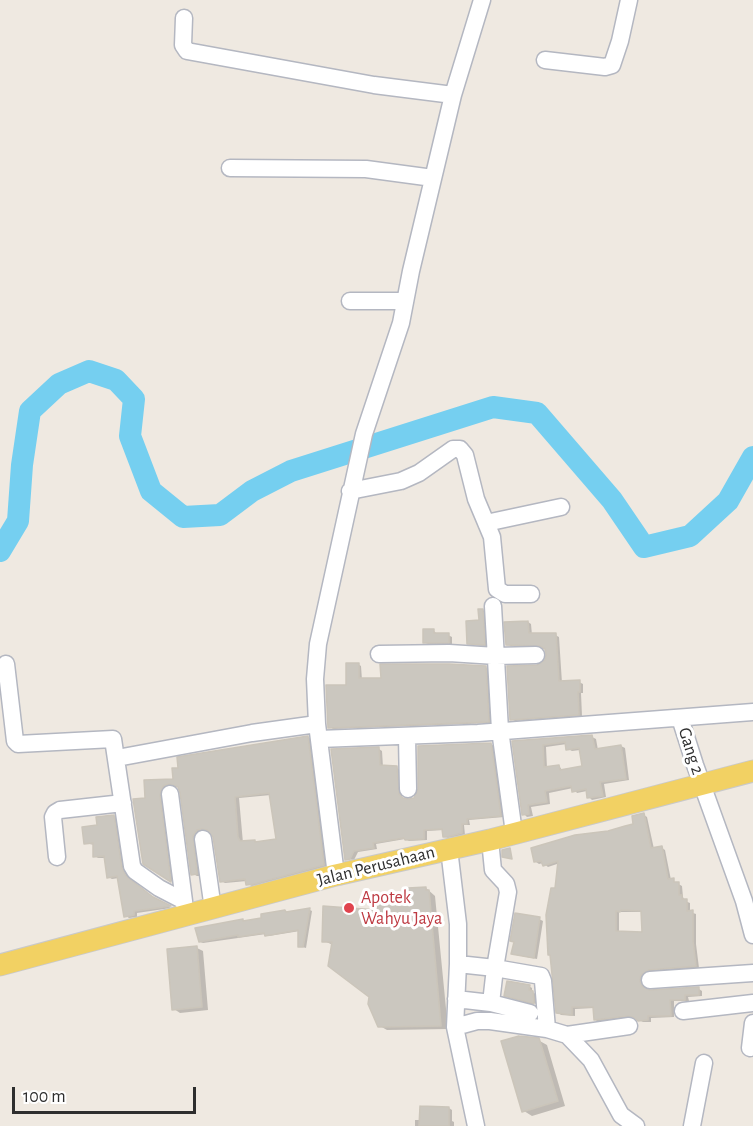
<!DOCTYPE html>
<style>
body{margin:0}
#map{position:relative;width:753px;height:1126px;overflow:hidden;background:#efe9e1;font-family:"Alegreya Sans",sans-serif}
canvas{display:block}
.scale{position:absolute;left:12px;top:1087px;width:184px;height:27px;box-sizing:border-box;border:3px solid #2e2e2e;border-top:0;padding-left:8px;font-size:18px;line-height:21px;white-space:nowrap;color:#2e2e2e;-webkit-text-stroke:4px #fff;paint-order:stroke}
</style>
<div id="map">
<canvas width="753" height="1126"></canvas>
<div class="scale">100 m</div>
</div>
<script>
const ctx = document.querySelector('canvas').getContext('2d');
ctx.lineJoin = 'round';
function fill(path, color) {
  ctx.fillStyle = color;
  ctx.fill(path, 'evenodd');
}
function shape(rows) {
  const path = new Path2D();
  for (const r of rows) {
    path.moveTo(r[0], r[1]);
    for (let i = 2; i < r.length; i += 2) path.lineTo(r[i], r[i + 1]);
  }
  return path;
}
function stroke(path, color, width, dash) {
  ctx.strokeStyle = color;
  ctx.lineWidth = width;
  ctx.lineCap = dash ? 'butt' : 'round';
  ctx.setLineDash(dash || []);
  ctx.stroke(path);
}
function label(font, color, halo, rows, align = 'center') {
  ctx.font = font + ' "Alegreya Sans",sans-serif';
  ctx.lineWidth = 6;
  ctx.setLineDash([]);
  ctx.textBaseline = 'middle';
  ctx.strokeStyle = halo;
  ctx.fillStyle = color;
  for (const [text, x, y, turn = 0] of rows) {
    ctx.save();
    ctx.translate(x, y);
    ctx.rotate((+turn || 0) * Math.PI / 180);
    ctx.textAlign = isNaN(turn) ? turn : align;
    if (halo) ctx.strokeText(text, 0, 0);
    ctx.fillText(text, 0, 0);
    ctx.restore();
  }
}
fill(shape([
 [482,610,486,612,488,646,472,645,469,643,480,621],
 [528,622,531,624,532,635,555,635,559,637,562,683,579,682,583,684,583,693,581,693,582,716,515,721,511,719,542,666,547,660,548,654,543,646,511,646,507,644],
 [434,631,438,635,448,635,452,637,452,644,428,644,424,642],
 [358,664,361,666,362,680,485,667,489,669,492,723,333,729,330,727],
 [308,737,312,740,328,867,259,885,252,886,247,884,247,881,225,883,221,881,215,836,207,830,200,833,201,876,197,876,193,874,182,792,179,786,167,788,174,883,143,862,147,800,146,782,175,780],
 [271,795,278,840,259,843,255,841,243,843,239,798],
 [592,737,596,739,598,750,621,746,625,748,629,780,604,784,606,797,592,800,589,797,587,791,577,793,573,788,549,793,550,804,531,807,533,816,527,817,524,814,514,742],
 [567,744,568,749,572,751,580,750,583,767,563,771,559,766,547,768,546,747],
 [491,744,494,746,504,817,469,820,470,825,464,825,465,835,448,838,445,836,444,830,427,831,427,840,409,841,405,839,376,844,377,849,358,852,354,860,346,859,379,749,382,751,383,767,400,769,402,797,405,800,415,799],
 [644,815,647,817,654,849,662,848,665,850,671,880,682,886,683,897,685,901,690,903,690,912,696,914,696,944,699,968,653,971,644,977,643,984,645,990,650,992,699,989,702,991,702,996,688,997,689,1001,674,1001,674,1017,651,1018,651,1022,643,1022,633,1017,599,1022,595,1020,594,1008,575,1009,575,1016,561,1015,558,1012,557,890,560,863,548,867,543,863,539,864,536,862,608,833,635,825],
 [619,912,643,912,643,933,619,932],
 [113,816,117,818,125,871,130,880,156,900,171,908,137,913,137,917,129,918,126,916,119,878,112,879,108,877,106,858,98,858,95,856,94,845,85,843,98,827],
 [426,888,435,896,448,1029,387,1030,380,1026,371,996,333,945,324,941],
 [310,910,312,911,306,948,299,946,300,931,269,936,266,934,203,943,200,942,245,922,263,919,285,911,289,913],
 [539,919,543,921,537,959,516,955],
 [197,948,203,951,208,1010,180,1013,174,1009],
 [529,986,532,988,532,992,536,994,537,1004,509,997],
 [538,1040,547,1045,565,1106,532,1116,524,1111],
 [449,1108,452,1110,452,1121,454,1122,454,1126,415,1126,415,1120,421,1120]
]), '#0003');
stroke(shape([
 [0,551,18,521,22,465,30,411,59,384,89,371,116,380,134,399,130,436,151,491,183,517,220,515,252,491,291,471,493,407,537,413,612,500,644,547,690,536,728,501,753,457]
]), '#75cff0', 22);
const building = shape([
 [478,609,483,609,485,645,467,644,466,621,479,620,478,609],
 [528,621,529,633,556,633,559,681,580,680,580,692,578,692,579,715,510,720,507,666,537,665,545,660,546,655,545,649,540,646,506,645,504,622,528,621],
 [423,629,434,629,434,633,449,633,449,643,423,643,423,629],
 [346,663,359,663,359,678,381,678,380,664,449,664,486,666,489,722,328,728,326,685,346,685,346,663],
 [592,735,595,749,621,745,626,779,600,782,603,796,587,798,586,789,572,792,571,786,545,791,547,802,528,805,529,814,522,815,512,741,592,735],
 [565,742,566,750,579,748,582,766,560,770,559,765,544,767,543,745,565,742],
 [308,736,324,865,254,884,246,885,245,879,220,882,213,837,207,830,202,829,197,830,193,836,197,874,191,875,180,793,178,787,169,784,163,786,160,795,171,882,143,864,133,799,145,798,144,780,173,779,172,768,178,768,177,757,308,736],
 [269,793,276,839,255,842,255,840,240,841,238,837,235,797,269,793],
 [491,743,501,816,467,819,467,824,462,824,462,833,447,837,443,837,442,829,424,830,424,839,405,840,404,838,373,843,374,848,354,851,350,859,345,860,331,749,379,747,380,765,397,766,399,794,403,798,409,799,414,798,418,789,418,746,491,743],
 [644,813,651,848,662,846,668,879,674,878,674,882,679,882,679,895,682,895,682,899,687,899,687,911,693,910,693,941,696,966,649,970,641,975,640,981,642,986,650,990,699,987,699,995,685,995,685,1000,670,1000,671,1016,648,1016,648,1020,638,1021,633,1017,628,1016,594,1020,593,1007,572,1007,572,1015,556,1013,550,955,548,955,546,915,551,888,555,888,558,861,543,866,541,861,534,862,531,848,575,835,608,831,625,826,633,824,632,816,644,813],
 [621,910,641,911,642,932,616,931,616,911,620,912,621,910],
 [114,815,122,868,126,876,153,897,171,906,134,911,134,915,124,917,117,876,107,878,104,856,93,857,93,843,84,844,82,827,97,825,96,817,114,815],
 [510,848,512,859,502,857,502,850,510,848],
 [426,887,426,890,429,890,441,1026,378,1027,368,1004,369,997,328,966,332,942,322,942,323,906,377,910,378,897,408,897,408,888,426,887],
 [310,908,303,947,298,947,298,930,265,936,264,933,238,937,238,935,199,942,195,928,243,919,243,921,261,918,261,914,285,910,286,912,310,908],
 [515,913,540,917,534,958,511,954,514,942,510,941,515,913],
 [197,946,202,1007,172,1010,167,949,197,946],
 [507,981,530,985,529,990,533,991,534,1004,504,996,507,981],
 [519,1036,539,1038,558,1101,522,1112,501,1041,519,1036],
 [420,1106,449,1107,449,1126,419,1126,420,1106]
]);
fill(building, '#cbc7bf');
stroke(building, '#cbc5ba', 1.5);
const minor = shape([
 [184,18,183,45,187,51,374,85,453,95],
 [545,60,605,67,612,65,620,41,629,0],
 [230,168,366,169,433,178],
 [350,301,405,301],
 [350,491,401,481,419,473,453,449,460,449,465,455,476,499,492,537,497,589,505,594,531,594],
 [486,523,561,507],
 [493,606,500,730,514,833],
 [379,654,449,653,496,656,536,655],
 [6,664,15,741,18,744,113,739,132,866,135,871,159,888,184,901,185,916],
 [680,718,695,765,744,901,753,935],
 [407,736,408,789],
 [319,739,478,733,753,712],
 [117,758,252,733,317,724],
 [170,794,184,901],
 [203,839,213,909],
 [490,840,493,870,506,884,508,892,495,968,541,976,543,981,547,1029],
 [449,849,458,924,458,964,455,1027,476,1126],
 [57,857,53,817,55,813,60,810,123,803],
 [336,875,317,724,315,679,318,644,364,434,401,323,411,271,453,95,482,0],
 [458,964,495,968,491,1003,530,1013],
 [650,980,753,973],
 [456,999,491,1003],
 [683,1011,753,1003],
 [455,1027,477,1021,490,1021,547,1029,567,1035,591,1060,621,1115,636,1126],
 [567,1035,629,1026],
 [750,1048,753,1023],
 [692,1126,704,1063]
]);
const major = shape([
 [0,965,336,875,490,840,753,771]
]);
stroke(minor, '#b4b7c1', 19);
stroke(major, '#c9c9c9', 23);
stroke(minor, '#fff', 16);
stroke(major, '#f2d163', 21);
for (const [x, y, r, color] of [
 [349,908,6,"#e0444e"]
]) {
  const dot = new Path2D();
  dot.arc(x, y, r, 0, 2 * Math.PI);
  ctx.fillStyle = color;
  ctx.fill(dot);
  stroke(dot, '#fff', 2);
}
label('18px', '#2e2e2e', '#fff', [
 ["Gang 2",691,751,72],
 ["Jalan Perusahaan",376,866,-14]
]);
label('18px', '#be3a42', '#fff', [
 ["Apotek",361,898],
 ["Wahyu Jaya",361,919]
], 'left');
</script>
